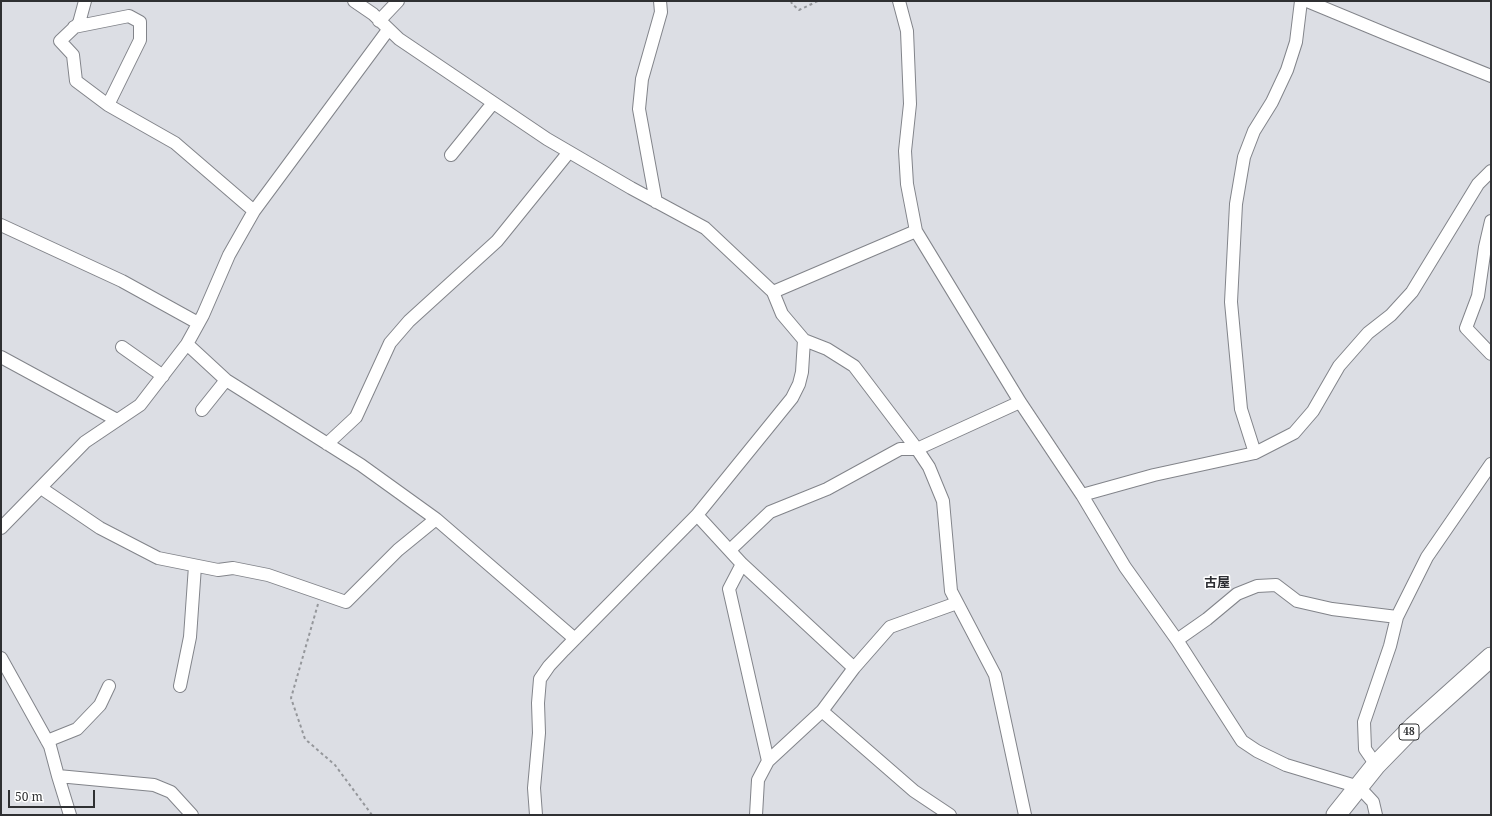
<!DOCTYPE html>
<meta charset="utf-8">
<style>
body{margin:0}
#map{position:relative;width:1492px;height:816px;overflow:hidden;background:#dcdee4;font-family:"Noto Serif",serif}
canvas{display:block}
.frame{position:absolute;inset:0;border:2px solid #2f3032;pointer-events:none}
.scale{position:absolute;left:8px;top:790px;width:87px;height:18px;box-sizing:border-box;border:2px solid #2f3032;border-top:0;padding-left:5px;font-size:12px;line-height:14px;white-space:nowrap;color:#2f3032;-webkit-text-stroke:3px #fff;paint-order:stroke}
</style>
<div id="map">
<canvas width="1492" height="816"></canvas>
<div class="frame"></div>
<div class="scale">50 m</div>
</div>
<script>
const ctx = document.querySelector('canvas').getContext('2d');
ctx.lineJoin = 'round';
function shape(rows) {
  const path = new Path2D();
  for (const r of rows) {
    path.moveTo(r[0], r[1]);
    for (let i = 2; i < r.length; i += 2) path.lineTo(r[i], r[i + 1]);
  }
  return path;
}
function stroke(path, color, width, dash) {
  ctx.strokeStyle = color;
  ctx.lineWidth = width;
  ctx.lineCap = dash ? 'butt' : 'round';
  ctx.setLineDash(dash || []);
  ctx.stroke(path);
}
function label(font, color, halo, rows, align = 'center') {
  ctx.font = font + ' "Noto Serif","Noto Sans JP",serif';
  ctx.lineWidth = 3;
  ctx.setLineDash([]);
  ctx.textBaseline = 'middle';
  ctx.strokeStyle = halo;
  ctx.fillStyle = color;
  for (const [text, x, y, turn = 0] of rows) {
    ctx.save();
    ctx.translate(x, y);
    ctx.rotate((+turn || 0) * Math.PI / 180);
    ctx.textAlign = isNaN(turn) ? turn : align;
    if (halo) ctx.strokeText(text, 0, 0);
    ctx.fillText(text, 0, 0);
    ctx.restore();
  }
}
const minor = shape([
 [354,1,373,14,399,39,547,139,631,188,705,228,773,292,782,314,804,340,802,372,799,384,792,398,697,515,564,650,549,666,540,679,538,703,539,733,534,788,536,815],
 [899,1,907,31,910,104,905,151,907,184,916,231,1020,402,1082,495,1125,567,1177,640,1242,741,1257,751,1286,765,1359,787,1373,802,1376,815],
 [1307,1,1389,35,1491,76],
 [379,21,398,1],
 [74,27,129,16,140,22,140,40,108,105,76,81,73,55,60,41,79,23,85,1],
 [108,105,175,143,254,211],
 [451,155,493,103],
 [656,202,639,109,642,79,661,12,660,1],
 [1491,221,1485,247,1478,296,1466,328,1491,354],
 [1,225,122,281,198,323],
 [773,292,916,231],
 [804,340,827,349,854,366,917,449,929,467,943,501,951,591,995,675,1025,815],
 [187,344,226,380,361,465,436,519,575,639],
 [122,347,163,376],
 [1,357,117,420],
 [202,410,226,380],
 [327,444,356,417,390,343,409,321,497,241,569,152],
 [1255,453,1241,409,1231,302,1236,204,1244,157,1254,131,1272,102,1287,70,1296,42,1301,1],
 [41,488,100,528,158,558,218,570,233,568,268,575,346,602,398,550,436,519],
 [1082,495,1154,475,1255,453,1294,433,1313,411,1339,366,1368,333,1391,315,1412,292,1478,184,1491,171],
 [697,515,742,564,854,668,822,711,768,761,758,780,756,815],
 [1,528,85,442,140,405,187,344,203,315,229,255,254,211,388,30],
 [730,550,770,512,827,489,900,449,917,449,1020,402],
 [742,564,729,589,768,761],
 [1177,640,1207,619,1237,594,1257,586,1276,585,1297,601,1332,609,1397,617],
 [1,658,50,746,58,776,70,815],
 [854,668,890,627,957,603],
 [180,686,190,637,195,566],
 [822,711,914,791,950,815],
 [47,741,77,729,100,705,109,686],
 [1376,765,1365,749,1364,722,1390,646,1397,617,1427,557,1491,464],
 [58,776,154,785,171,792,192,815]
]);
const primary = shape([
 [1336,815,1376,765,1414,726,1491,657]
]);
stroke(minor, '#82848a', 14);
stroke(primary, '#82848a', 21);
stroke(shape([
 [791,1,792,4,799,10,818,1],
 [318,604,291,698,305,739,335,765,372,815]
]), '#95979b', 2, [3, 3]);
stroke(minor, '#fff', 12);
stroke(primary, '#fff', 19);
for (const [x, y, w] of [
 [1409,732,20]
]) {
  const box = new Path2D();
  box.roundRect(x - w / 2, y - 8, w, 16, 3);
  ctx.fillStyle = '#fff';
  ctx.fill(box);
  stroke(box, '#2f3032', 1);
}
label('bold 10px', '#2f3032', null, [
 ["48",1409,732]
]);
label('bold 13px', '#2d2e33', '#fff', [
 ["古屋",1217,583]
]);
</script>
